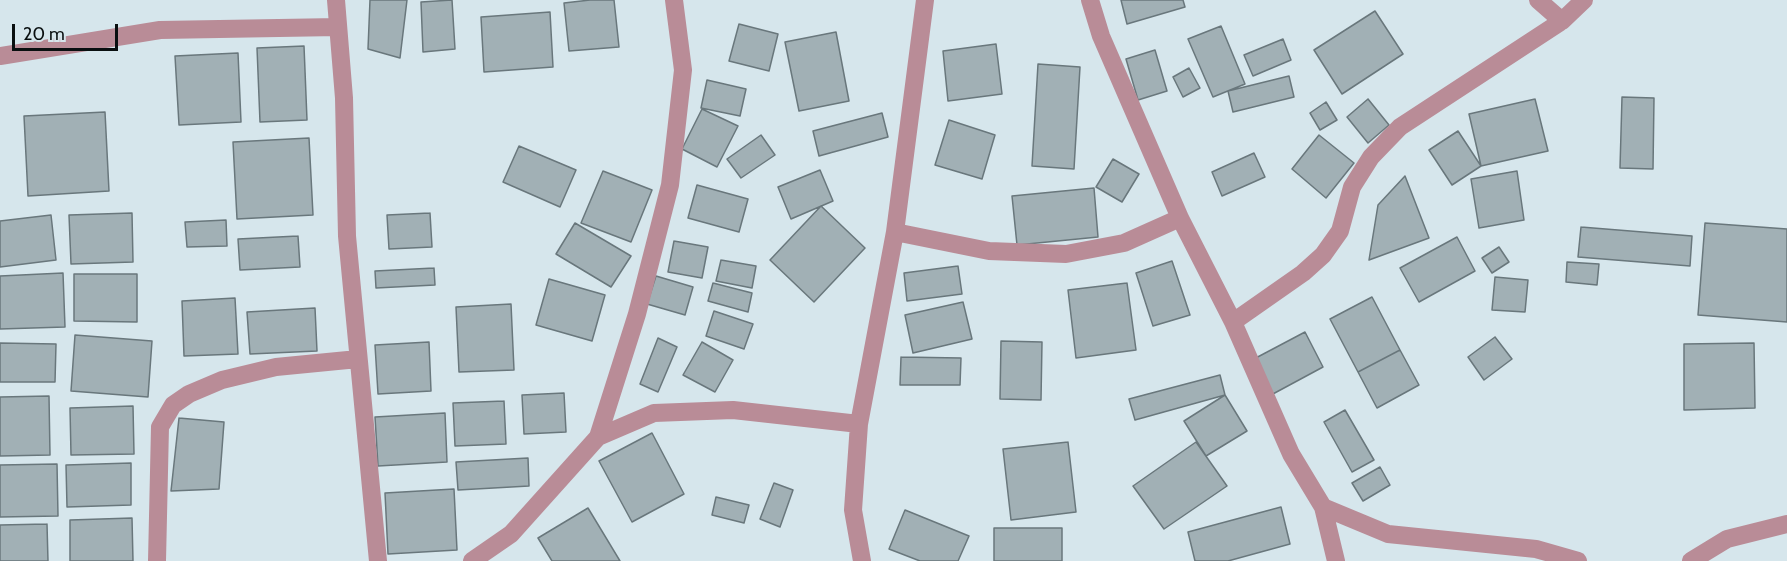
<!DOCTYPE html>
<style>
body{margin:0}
#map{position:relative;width:1787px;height:561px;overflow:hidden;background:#d6e6ec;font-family:Cabin,sans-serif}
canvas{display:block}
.scale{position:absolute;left:12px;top:24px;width:106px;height:27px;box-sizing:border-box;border:3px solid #090f10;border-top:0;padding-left:8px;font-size:18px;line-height:21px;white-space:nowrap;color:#090f10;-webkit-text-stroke:4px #d6e6ec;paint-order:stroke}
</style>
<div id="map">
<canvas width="1787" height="561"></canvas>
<div class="scale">20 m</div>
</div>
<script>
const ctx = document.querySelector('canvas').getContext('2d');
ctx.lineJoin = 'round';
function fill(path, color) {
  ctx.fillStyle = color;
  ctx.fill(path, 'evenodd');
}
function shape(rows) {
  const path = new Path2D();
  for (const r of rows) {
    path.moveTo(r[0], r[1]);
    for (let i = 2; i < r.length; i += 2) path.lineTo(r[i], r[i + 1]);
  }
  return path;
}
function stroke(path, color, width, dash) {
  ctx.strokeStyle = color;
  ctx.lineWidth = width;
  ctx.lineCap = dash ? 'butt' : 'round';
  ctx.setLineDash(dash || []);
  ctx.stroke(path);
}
const building = shape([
 [370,0,407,0,400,58,368,49,370,0],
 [452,0,455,49,423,52,421,2,452,0],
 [590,0,614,0,619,47,569,51,564,3,590,0],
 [1121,0,1183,0,1185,7,1127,24,1121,0],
 [1375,11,1403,54,1342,94,1314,50,1375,11],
 [550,12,553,67,484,72,481,17,550,12],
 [739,24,778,34,769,71,729,61,739,24],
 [1221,26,1245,84,1213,97,1188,39,1221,26],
 [836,32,849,101,799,111,785,42,836,32],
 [1283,39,1291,60,1253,76,1244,55,1283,39],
 [996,44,1002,94,948,101,943,51,996,44],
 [304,46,307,120,260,122,257,48,304,46],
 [1155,50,1167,91,1138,100,1126,59,1155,50],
 [238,53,241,122,179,125,175,56,238,53],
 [1038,64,1080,67,1074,169,1032,166,1038,64],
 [1189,68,1200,88,1183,97,1173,77,1189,68],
 [1289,76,1294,97,1233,112,1228,91,1289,76],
 [707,80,746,89,740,116,701,108,707,80],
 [1622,97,1654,98,1653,169,1620,168,1622,97],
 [1368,99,1389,125,1368,143,1347,117,1368,99],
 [1535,99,1548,151,1481,166,1469,114,1535,99],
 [1326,102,1337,120,1320,130,1310,113,1326,102],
 [702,109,738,126,717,167,682,149,702,109],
 [105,112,109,191,28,196,24,116,105,112],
 [882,113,888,137,819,156,813,131,882,113],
 [949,120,995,135,982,179,935,165,949,120],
 [1458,131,1481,166,1452,185,1429,150,1458,131],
 [761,135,775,155,741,178,727,159,761,135],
 [1319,135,1354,163,1326,198,1292,169,1319,135],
 [309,138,313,215,237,219,233,142,309,138],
 [519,146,576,170,560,207,503,182,519,146],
 [1254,153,1265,177,1222,196,1212,172,1254,153],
 [1113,159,1139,174,1122,202,1096,187,1113,159],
 [820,170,833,201,791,219,778,187,820,170],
 [603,171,652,190,631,242,581,223,603,171],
 [1517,171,1524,220,1479,228,1471,179,1517,171],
 [1405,176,1429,238,1369,260,1378,205,1405,176],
 [697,185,748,199,739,232,688,218,697,185],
 [1094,188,1098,237,1017,245,1012,196,1094,188],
 [821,206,865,248,814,302,770,260,821,206],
 [132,213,133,262,71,264,69,215,132,213],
 [430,213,432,247,389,249,387,215,430,213],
 [51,215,56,260,0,267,0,221,51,215],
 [226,220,227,246,187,247,185,222,226,220],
 [575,223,631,256,611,287,556,254,575,223],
 [1705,223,1787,229,1787,322,1698,315,1705,223],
 [1581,227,1692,236,1690,266,1578,257,1581,227],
 [298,236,300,267,240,270,238,239,298,236],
 [1457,237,1475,271,1419,302,1400,268,1457,237],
 [674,241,708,247,702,278,668,272,674,241],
 [1499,247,1509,262,1492,273,1482,258,1499,247],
 [721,260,756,266,752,288,716,281,721,260],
 [1172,261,1190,315,1153,326,1136,273,1172,261],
 [1567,262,1599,264,1597,285,1566,282,1567,262],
 [958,266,962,294,907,301,904,273,958,266],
 [434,268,435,285,376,288,375,271,434,268],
 [63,273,65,327,0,329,0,276,63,273],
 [74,274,137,274,137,322,74,321,74,274],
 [656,276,693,287,685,315,647,304,656,276],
 [1495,277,1528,280,1525,312,1492,310,1495,277],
 [549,279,605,295,592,341,536,325,549,279],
 [713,283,752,293,748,312,708,301,713,283],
 [1127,283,1136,350,1076,358,1068,290,1127,283],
 [1372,297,1400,350,1358,372,1330,319,1372,297],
 [235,298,238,354,184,356,182,301,235,298],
 [963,302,972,339,913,353,905,315,963,302],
 [511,304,514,370,459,372,456,307,511,304],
 [315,308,317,351,250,354,247,312,315,308],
 [714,311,753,324,744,349,706,336,714,311],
 [1305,332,1323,367,1271,395,1252,360,1305,332],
 [75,335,152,341,148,397,71,391,75,335],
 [1495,337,1512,359,1484,380,1468,357,1495,337],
 [658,338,677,347,658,392,640,384,658,338],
 [1001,341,1042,342,1041,400,1000,399,1001,341],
 [429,342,431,391,378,394,375,345,429,342],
 [702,342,733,360,715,392,683,375,702,342],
 [0,343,56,344,55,382,0,382,0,343],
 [1754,343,1755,408,1684,410,1684,344,1754,343],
 [1400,350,1419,385,1377,408,1358,372,1400,350],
 [901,357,961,358,960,385,900,385,901,357],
 [1220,375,1225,395,1135,420,1129,399,1220,375],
 [564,393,566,432,524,434,522,395,564,393],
 [1225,395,1247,431,1206,456,1184,421,1225,395],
 [49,396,50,455,0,456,0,397,49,396],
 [504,401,506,444,455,446,453,403,504,401],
 [133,406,134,454,71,455,70,408,133,406],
 [1345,410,1374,460,1352,472,1324,422,1345,410],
 [445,413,447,462,378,466,375,417,445,413],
 [179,418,224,422,219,489,171,491,179,418],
 [652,433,684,494,632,522,599,461,652,433],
 [1068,442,1076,512,1011,520,1003,449,1068,442],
 [1196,442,1227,486,1164,529,1133,486,1196,442],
 [528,458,529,486,458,490,456,462,528,458],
 [131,463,131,505,67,507,66,465,131,463],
 [57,464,58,516,0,517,0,465,57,464],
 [1380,467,1390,485,1363,501,1352,483,1380,467],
 [774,483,793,490,780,527,760,519,774,483],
 [454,489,457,550,388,554,385,493,454,489],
 [716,497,749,505,744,523,712,515,716,497],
 [1281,507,1290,544,1228,561,1195,561,1188,532,1281,507],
 [588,508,620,561,552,561,538,538,588,508],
 [905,510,969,536,958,561,920,561,889,549,905,510],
 [132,518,133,561,70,561,70,520,132,518],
 [47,524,48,561,0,561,0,525,47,524],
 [994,528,1062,528,1062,561,994,561,994,528]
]);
fill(building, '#a1b0b5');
stroke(building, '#69777c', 1.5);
stroke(shape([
 [336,0,344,98,347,236,378,561],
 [1090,0,1101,36,1180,218,1233,322,1291,454,1323,507,1388,534,1536,549,1578,561],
 [1538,0,1562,21],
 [0,56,160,30,338,27],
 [895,232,989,251,1066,254,1124,243,1180,218],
 [1233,322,1303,273,1323,255,1340,231,1352,187,1371,157,1400,127,1562,21,1584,0],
 [598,437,637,314,670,185,683,70,674,0],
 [1323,507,1336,561],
 [157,561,160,427,173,405,189,394,222,380,276,367,358,359],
 [472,561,511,534,598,437,654,413,733,410,859,424],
 [862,561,853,510,859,424,895,232,925,0],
 [1691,561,1727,539,1787,524]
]), '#b98c97', 18);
</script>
